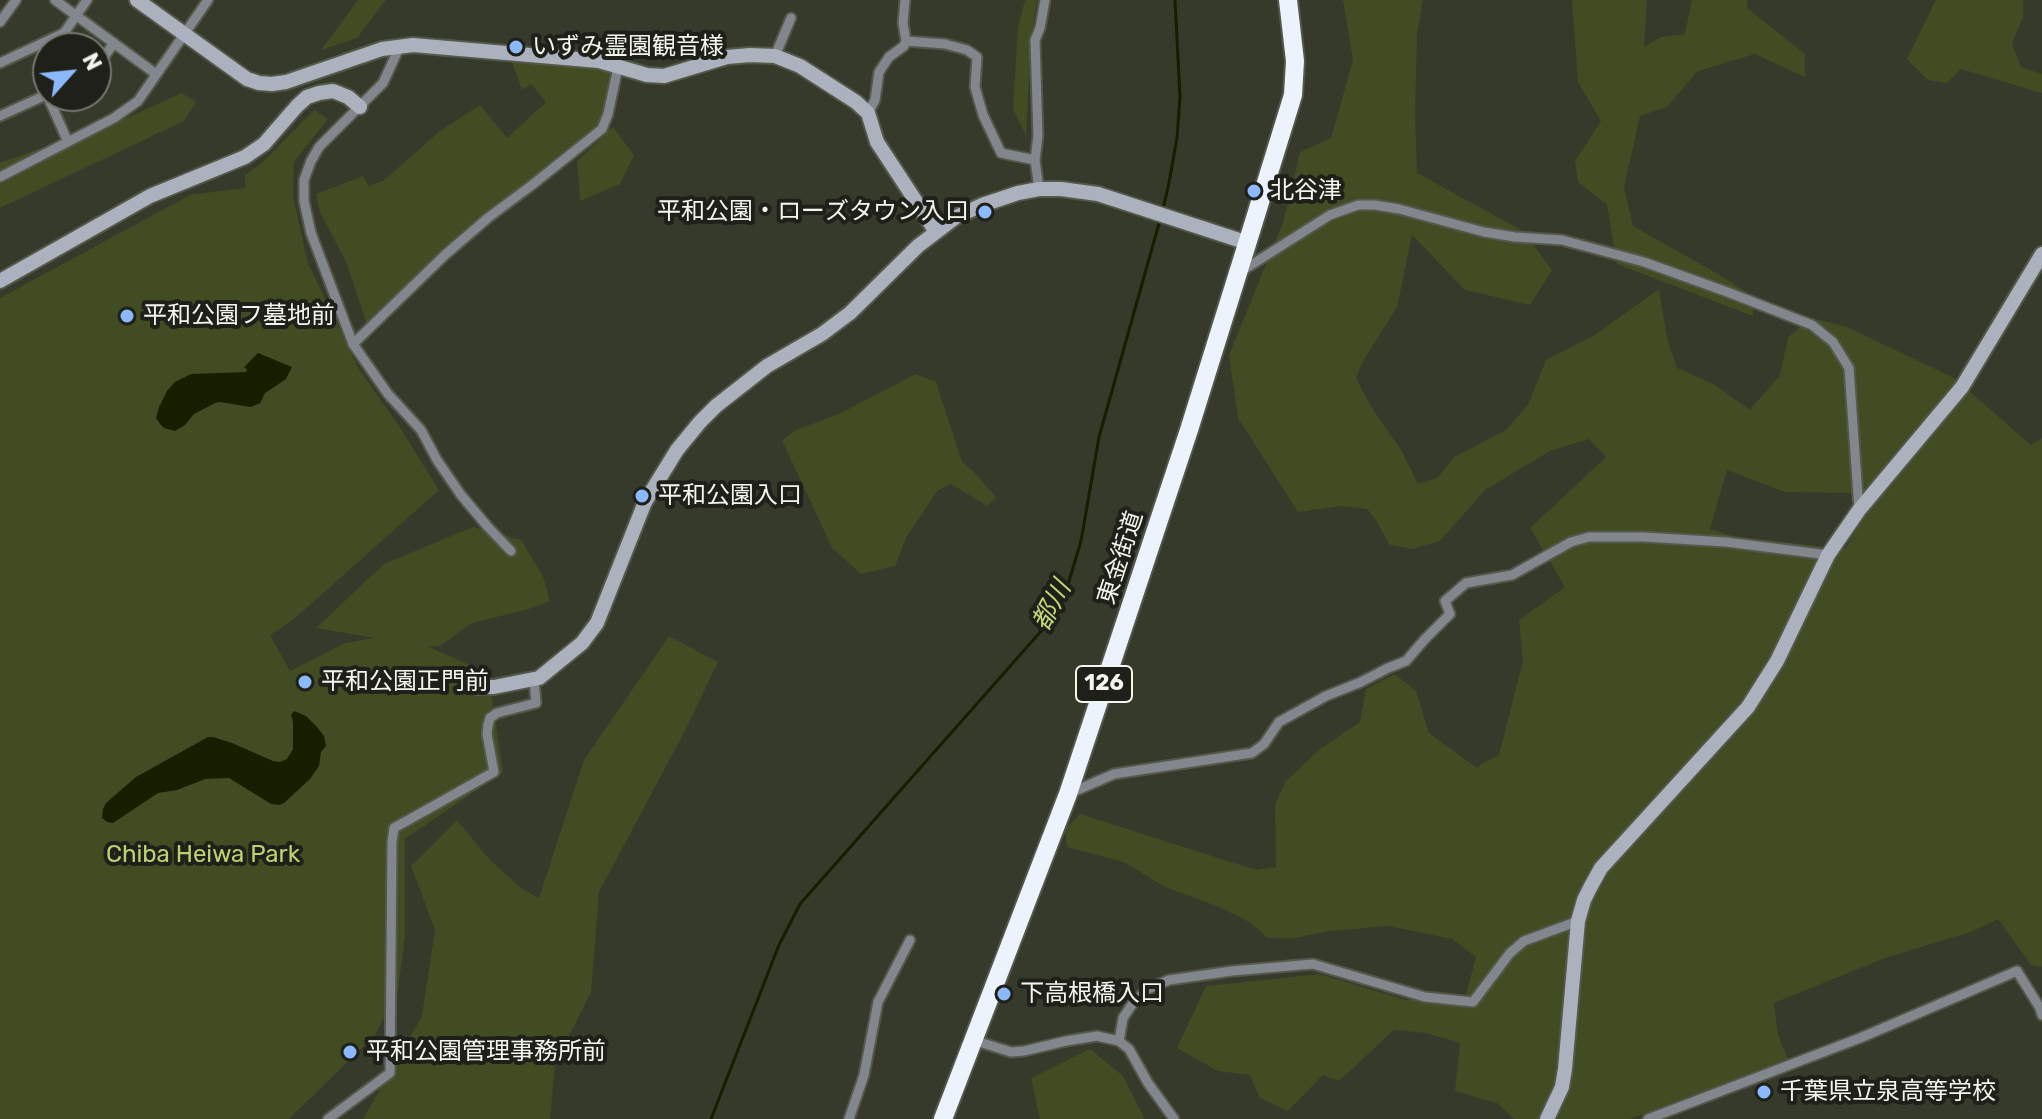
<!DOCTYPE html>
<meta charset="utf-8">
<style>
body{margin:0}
#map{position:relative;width:2042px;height:1119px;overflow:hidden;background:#363a2b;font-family:Rubik,sans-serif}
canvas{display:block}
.north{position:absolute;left:32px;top:32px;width:80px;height:80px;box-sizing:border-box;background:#1e2019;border:2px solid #73766d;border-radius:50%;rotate:63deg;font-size:22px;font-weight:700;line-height:32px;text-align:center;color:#f3f6ec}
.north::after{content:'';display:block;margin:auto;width:28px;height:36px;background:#8cb9fc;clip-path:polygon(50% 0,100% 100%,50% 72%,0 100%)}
</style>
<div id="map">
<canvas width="2042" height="1119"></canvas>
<div class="north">N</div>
</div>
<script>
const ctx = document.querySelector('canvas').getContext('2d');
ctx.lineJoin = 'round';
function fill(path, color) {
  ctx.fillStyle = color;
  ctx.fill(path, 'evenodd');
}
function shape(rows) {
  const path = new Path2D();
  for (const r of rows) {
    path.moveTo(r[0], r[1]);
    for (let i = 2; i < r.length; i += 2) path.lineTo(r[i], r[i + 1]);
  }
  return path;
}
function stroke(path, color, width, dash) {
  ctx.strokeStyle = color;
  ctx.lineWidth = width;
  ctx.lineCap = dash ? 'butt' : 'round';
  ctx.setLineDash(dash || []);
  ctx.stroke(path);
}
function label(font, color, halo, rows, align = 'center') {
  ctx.font = font + ' Rubik,"Noto Sans JP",sans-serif';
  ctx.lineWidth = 8;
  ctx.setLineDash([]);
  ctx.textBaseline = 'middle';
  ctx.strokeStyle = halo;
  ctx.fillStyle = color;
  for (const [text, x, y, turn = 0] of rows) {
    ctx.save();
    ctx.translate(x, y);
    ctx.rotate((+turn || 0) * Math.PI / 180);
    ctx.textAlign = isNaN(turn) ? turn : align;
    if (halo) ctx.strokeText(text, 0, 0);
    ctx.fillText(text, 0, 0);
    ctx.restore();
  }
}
fill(shape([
 [358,0,386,0,357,38,321,50],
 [1025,0,1037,0,1031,39,1026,136,1013,109,1018,28],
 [1343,0,1423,0,1417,34,1415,115,1417,173,1523,231,1552,270,1530,305,1465,290,1412,235,1397,307,1362,363,1356,378,1370,405,1401,450,1418,484,1437,478,1454,457,1506,430,1528,405,1546,360,1593,336,1659,289,1667,338,1677,368,1713,384,1750,410,1780,375,1788,337,1812,318,1847,327,1954,378,2031,445,2042,438,2042,967,2031,965,1998,919,1971,932,1885,958,1774,1003,1778,1035,1788,1060,1630,1119,1514,1119,1497,1103,1455,1091,1460,1043,1426,1033,1394,1030,1339,1081,1323,1075,1288,1111,1260,1098,1250,1075,1218,1071,1177,1048,1206,986,1320,974,1406,1000,1465,998,1476,957,1452,939,1388,926,1329,931,1295,938,1268,938,1249,922,1219,907,1165,887,1124,862,1067,847,1065,829,1080,814,1256,870,1276,867,1275,805,1285,782,1320,749,1360,722,1366,689,1395,674,1416,691,1429,733,1477,768,1482,764,1499,755,1523,661,1519,620,1565,587,1530,528,1606,457,1589,439,1550,451,1485,490,1440,541,1413,549,1390,545,1375,519,1367,509,1341,506,1298,512,1238,418,1229,355,1283,223,1300,152,1331,138,1353,60],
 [1727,470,1785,492,1849,493,1868,490,1865,515,1845,549,1735,537,1710,529],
 [1572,0,1647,0,1644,47,1661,37,1685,34,1692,0,1747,0,1748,9,1805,54,1805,77,1755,54,1698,71,1667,107,1640,116,1624,187,1633,226,1718,274,1752,296,1753,316,1617,264,1607,205,1578,182,1575,161,1601,121,1578,82],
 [1936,0,2023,0,2023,17,2012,43,2021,67,2042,74,2042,93,1961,69,1947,83,1928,80,1907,59],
 [511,60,584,63,614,70,608,106,597,128,565,152,529,185,490,212,367,324,347,264,320,212,316,194,363,176,369,186,383,181,440,131,480,105,507,138,546,102,531,84,522,90],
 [182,93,196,102,184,121,0,208,0,163,133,115],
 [314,110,328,119,294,162,293,197,308,263,359,369,399,426,439,490,293,620,270,635,290,671,345,643,375,638,316,628,384,564,473,527,521,540,543,576,550,601,529,609,472,623,440,646,427,646,488,673,503,772,405,839,405,936,398,990,375,1035,289,1119,0,1119,0,298,190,195,245,188,245,175,263,162],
 [613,127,634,155,620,184,580,201,577,161],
 [916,374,936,382,962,462,972,470,996,497,987,506,951,484,938,490,906,538,895,566,861,574,832,548,782,440,796,430,841,413],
 [669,636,718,662,686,729,599,892,591,992,555,1064,550,1119,363,1119,422,1016,435,930,411,866,457,820,490,860,521,888,539,898,584,760],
 [1090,1049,1123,1076,1145,1119,1040,1119,1031,1078]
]), '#414c22');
fill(shape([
 [258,353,292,367,286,379,265,393,260,403,251,407,220,402,215,403,194,414,185,425,175,431,164,428,160,424,156,418,159,407,167,391,175,382,191,374,246,372,247,369,244,368,247,364],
 [294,711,306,716,317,727,324,736,326,746,321,752,319,766,310,779,284,803,279,805,271,804,229,778,205,779,177,790,158,793,113,823,107,822,102,818,103,809,106,803,136,777,208,737,213,737,232,743,273,761,280,762,287,759,293,749,293,722,291,715]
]), '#171e00');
stroke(shape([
 [1163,208,1168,188,1177,138,1180,97,1175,0],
 [711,1119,779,945,800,904,1050,621,1066,591,1081,541,1099,437,1160,220]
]), '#171e00', 3);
const street = shape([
 [55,0,156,74],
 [0,22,16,0],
 [906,41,945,44,967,50,977,57,975,87,983,115,1001,153,1035,160],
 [400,46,383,83,319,147,311,161,304,180,304,201,311,233,353,344,388,394,421,430,437,460,461,495,488,527,511,551],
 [775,56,791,18],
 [0,63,64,33,87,0],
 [96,68,114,43],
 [47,95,68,142],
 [868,113,875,100,879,72,889,57,904,46,906,41,903,23,905,0],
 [0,116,48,94],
 [0,177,114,118,138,101,208,0],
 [1039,189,1035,160,1038,136,1035,40,1040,28,1045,0],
 [1240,272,1330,215,1358,205,1375,205,1399,209,1484,232,1515,237,1562,240,1644,262,1730,293,1812,325,1833,342,1849,368,1859,510],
 [353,344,446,254,489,217,532,185,602,129,608,114,618,67],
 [1068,794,1114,774,1252,753,1264,744,1279,722,1326,696,1361,682,1388,668,1406,661,1425,639,1450,614,1445,601,1466,583,1512,575,1571,542,1589,537,1644,537,1726,542,1828,555],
 [973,1040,1011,1052,1024,1051,1066,1041,1097,1036,1119,1041,1129,1049,1148,1083,1174,1119],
 [1119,1041,1123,1018,1133,1003,1148,989,1169,980,1232,971,1313,964,1425,997,1473,1002,1510,953,1524,941,1578,921],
 [328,1119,390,1073,392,842,394,828,494,772,487,734,488,725,490,718,497,713,536,703,534,680],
 [849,1119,864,1075,878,1002,910,940],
 [1648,1119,1860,1038,2017,971,2040,1008,2042,1015]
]);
const secondary = shape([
 [137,0,247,79,259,83,272,84,286,82,382,49,413,45,599,61,647,75,664,76,727,57,750,55,775,56,800,66,856,102,868,113,877,142,936,232],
 [0,281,150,196,245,157,264,144,297,106,307,97,319,93,333,91,348,97,360,107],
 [477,687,494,687,539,678,582,643,597,623,645,502,677,450,700,422,716,406,767,366,822,334,850,313,918,246,956,217,982,205,1018,193,1039,189,1061,189,1098,194,1248,243],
 [1547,1119,1562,1087,1565,1069,1578,921,1584,900,1591,886,1601,868,1748,707,1777,661,1828,555,1859,510,1962,387,2042,254]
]);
const highway = shape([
 [943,1119,1068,794,1189,430,1252,228,1293,95,1295,61,1288,0]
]);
stroke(street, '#54584a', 13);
stroke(secondary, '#54584a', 18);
stroke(highway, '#54584a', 22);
stroke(street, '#82868d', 9);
stroke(secondary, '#abb2bd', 14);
stroke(highway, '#ecf3fd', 18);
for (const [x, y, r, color] of [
 [516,47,8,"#8cb9fc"],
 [1254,191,8,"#8cb9fc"],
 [985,212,8,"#8cb9fc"],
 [127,316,8,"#8cb9fc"],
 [642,496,8,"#8cb9fc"],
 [305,682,8,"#8cb9fc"],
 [1004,994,8,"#8cb9fc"],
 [350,1052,8,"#8cb9fc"],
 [1764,1092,8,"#8cb9fc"]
]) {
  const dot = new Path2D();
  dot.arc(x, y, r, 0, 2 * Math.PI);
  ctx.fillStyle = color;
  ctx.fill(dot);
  stroke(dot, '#1e2019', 3);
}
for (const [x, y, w] of [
 [1104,684,56]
]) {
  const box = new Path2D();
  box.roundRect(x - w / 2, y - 18, w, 36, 6);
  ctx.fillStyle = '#1e2019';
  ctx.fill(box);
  stroke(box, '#f3f6ec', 2);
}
label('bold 22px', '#f3f6ec', null, [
 ["126",1104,684]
]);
label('24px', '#f3f6ec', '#1e2019', [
 ["いずみ霊園観音様",532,47],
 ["北谷津",1270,191],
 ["平和公園・ローズタウン入口",969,212,"right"],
 ["平和公園フ墓地前",143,316],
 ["平和公園入口",658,496],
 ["平和公園正門前",321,682],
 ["下高根橋入口",1020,994],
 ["平和公園管理事務所前",366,1052],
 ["千葉県立泉高等学校",1780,1092]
], 'left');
label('24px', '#f3f6ec', '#1e2019', [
 ["東金街道",1121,558,-72]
]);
label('24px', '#bad371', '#1e2019', [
 ["Chiba Heiwa Park",203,855]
]);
label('italic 26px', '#c0d977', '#1e2019', [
 ["都川",1052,606,-62]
]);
</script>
